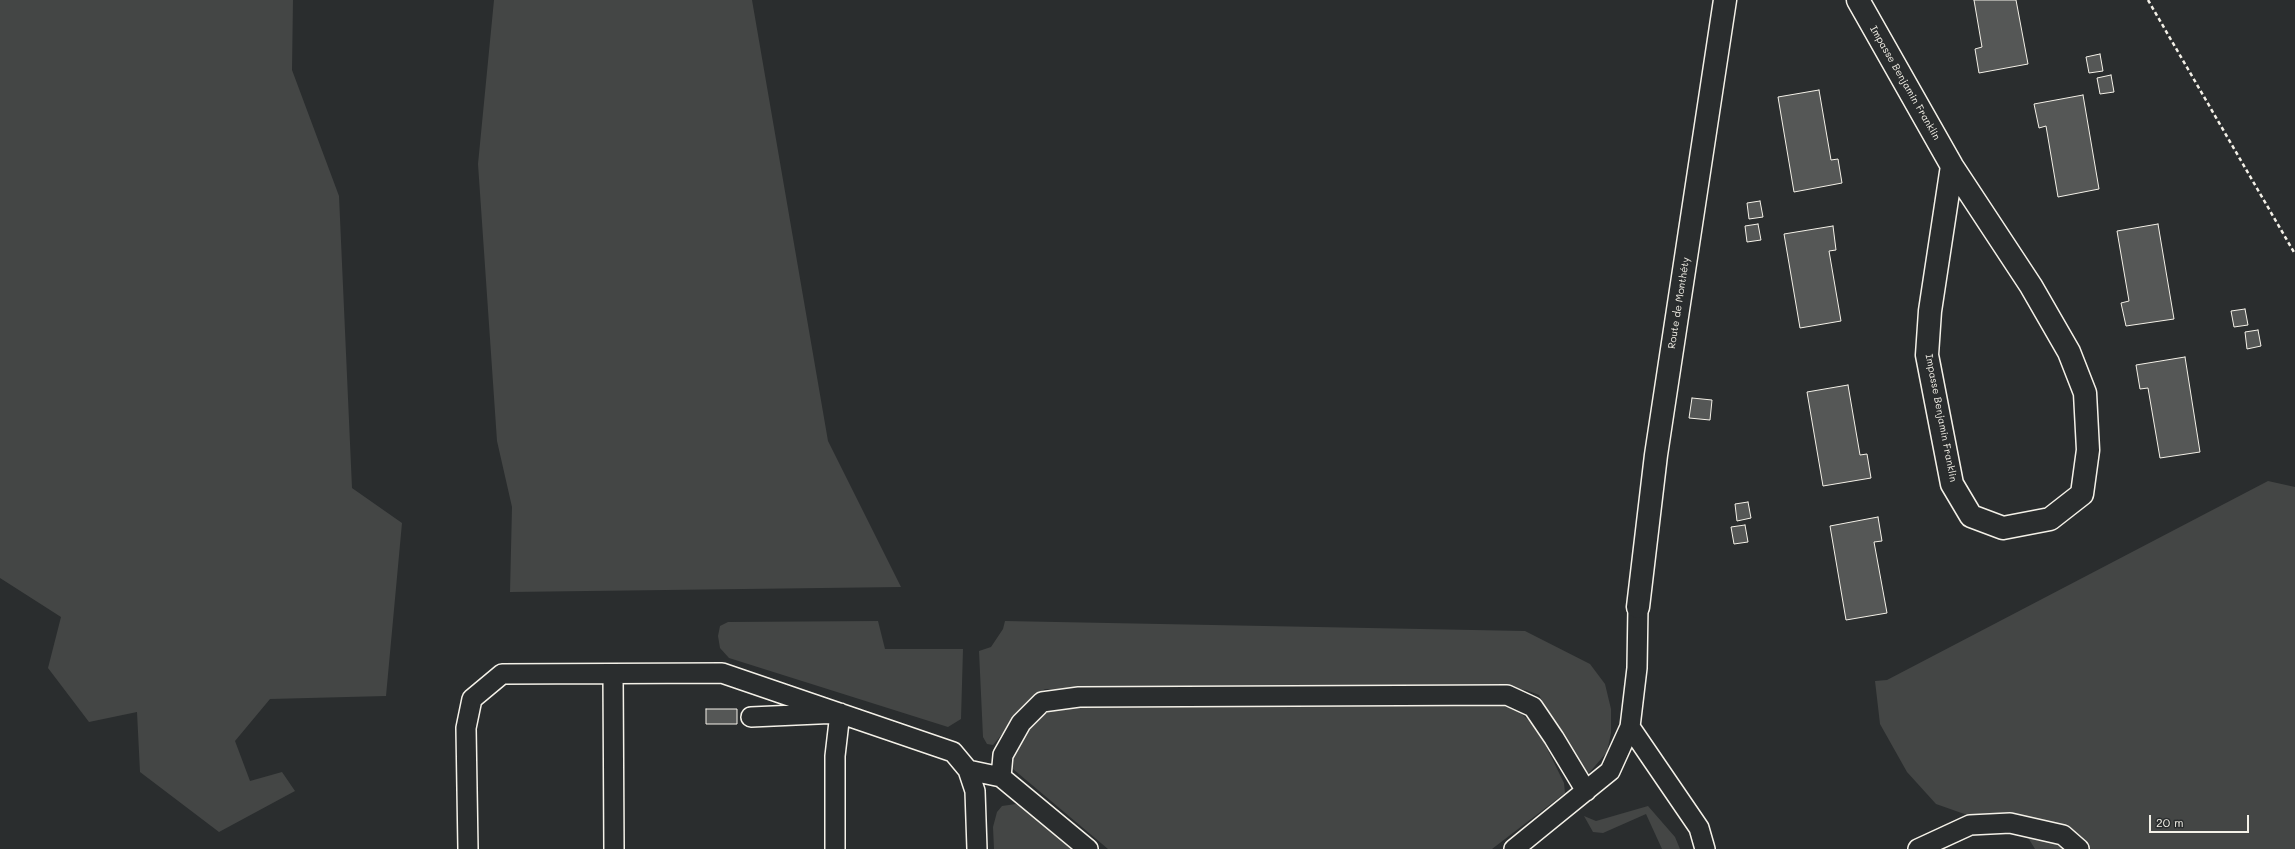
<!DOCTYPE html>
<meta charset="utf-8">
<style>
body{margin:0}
#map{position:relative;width:2295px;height:849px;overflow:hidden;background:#2a2d2e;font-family:Mali,sans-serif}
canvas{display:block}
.scale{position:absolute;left:2149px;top:815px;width:100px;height:18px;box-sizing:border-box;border:2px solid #f4f1e8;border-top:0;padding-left:5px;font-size:12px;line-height:14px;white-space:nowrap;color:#f4f1e8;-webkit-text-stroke:3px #2a2d2e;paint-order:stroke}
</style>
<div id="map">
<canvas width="2295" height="849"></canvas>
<div class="scale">20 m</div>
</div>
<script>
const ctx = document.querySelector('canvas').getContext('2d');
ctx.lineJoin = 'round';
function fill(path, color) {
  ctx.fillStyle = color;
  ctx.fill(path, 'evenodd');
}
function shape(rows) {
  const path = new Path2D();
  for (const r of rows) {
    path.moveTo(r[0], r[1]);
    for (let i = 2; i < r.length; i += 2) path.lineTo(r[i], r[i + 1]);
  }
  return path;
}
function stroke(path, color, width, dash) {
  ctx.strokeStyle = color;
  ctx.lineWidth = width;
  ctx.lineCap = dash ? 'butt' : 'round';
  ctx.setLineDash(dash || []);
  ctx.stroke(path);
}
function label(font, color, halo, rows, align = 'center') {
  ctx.font = font + ' Mali,sans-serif';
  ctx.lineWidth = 3;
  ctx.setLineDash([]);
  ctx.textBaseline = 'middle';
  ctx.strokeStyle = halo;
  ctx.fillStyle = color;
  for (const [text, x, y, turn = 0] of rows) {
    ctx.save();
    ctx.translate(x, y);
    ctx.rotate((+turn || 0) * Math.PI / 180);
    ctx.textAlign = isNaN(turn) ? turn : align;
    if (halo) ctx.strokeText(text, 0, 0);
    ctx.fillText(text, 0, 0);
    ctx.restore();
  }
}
fill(shape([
 [0,0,293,0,292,70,339,196,352,488,402,523,386,696,270,699,235,741,250,781,282,772,295,791,219,832,140,772,137,712,89,722,48,668,61,617,0,578],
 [494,0,752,0,828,441,901,587,510,592,512,507,497,441,478,164],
 [2268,481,2295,487,2295,849,2035,849,2027,836,1936,804,1907,772,1880,724,1875,681,1887,680],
 [878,621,885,649,963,649,961,719,948,727,729,658,720,648,718,636,720,626,728,622],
 [1005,621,1525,631,1590,664,1605,684,1611,709,1611,733,1607,752,1589,773,1581,769,1574,761,1539,695,1526,690,1499,687,1045,689,1035,695,993,745,987,744,983,737,979,651,991,647,1003,629],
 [1503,703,1515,708,1537,728,1564,783,1565,793,1492,849,1108,849,1013,769,1014,755,1024,737,1036,720,1050,710,1066,705],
 [1016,804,1029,809,1077,849,994,849,993,827,997,812,1002,806],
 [1648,806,1675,837,1680,849,1662,849,1646,814,1603,833,1593,832,1584,816,1596,821]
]), '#444645');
const building = shape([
 [1974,0,2016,0,2028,64,1979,73,1975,49,1982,47,1974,0],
 [2100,54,2103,71,2089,73,2086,57,2100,54],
 [2111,75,2114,92,2100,94,2097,78,2111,75],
 [1819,90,1831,160,1838,159,1842,183,1794,192,1778,97,1819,90],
 [2083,95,2099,189,2058,197,2046,126,2039,128,2034,104,2083,95],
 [1760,201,1763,217,1749,219,1747,203,1760,201],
 [1758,224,1761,240,1747,242,1745,226,1758,224],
 [2158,224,2174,319,2126,326,2121,303,2129,301,2117,231,2158,224],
 [1833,226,1836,250,1829,251,1841,321,1800,328,1784,234,1833,226],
 [2245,309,2248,325,2234,327,2231,311,2245,309],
 [2258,330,2261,346,2247,349,2245,332,2258,330],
 [2185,357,2200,452,2160,458,2148,388,2140,389,2136,365,2185,357],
 [1848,385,1860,455,1867,454,1871,478,1823,486,1807,392,1848,385],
 [1692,398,1712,400,1710,420,1689,418,1692,398],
 [1748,502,1751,518,1737,521,1735,504,1748,502],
 [1878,517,1882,541,1874,542,1887,613,1846,620,1830,526,1878,517],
 [1745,525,1748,542,1734,544,1731,527,1745,525],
 [706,709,737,709,737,724,706,724,706,709]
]);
fill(building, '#555756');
stroke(building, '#f4f1e8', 1);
const service = shape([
 [613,674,614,849],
 [751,717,840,713,835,756,835,849],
 [1630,727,1699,828,1705,849],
 [968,770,1001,777,1088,849],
 [1001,777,1003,755,1021,723,1042,702,1079,697,1507,695,1533,707,1554,738,1586,791],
 [468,849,466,728,472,699,502,674,722,673,953,752,968,770,975,791,977,849],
 [1514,849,1610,771,1630,727,1637,668,1638,607],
 [1918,849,1970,825,2010,823,2063,835,2079,849]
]);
const minor = shape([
 [1858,0,1952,166,2031,286,2069,352,2085,393,2088,450,2082,494,2050,519,2003,528,1971,516,1952,484,1927,355,1930,311,1952,166],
 [1638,607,1656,455,1725,0]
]);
stroke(service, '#f4f1e8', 22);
stroke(minor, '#f4f1e8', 25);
stroke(shape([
 [2148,0,2295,254]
]), '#f4f1e8', 2.5, [4, 3]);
stroke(service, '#2a2d2e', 19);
stroke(minor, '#2a2d2e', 22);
label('10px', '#f4f1e8', '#2a2d2e', [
 ["Impasse Benjamin Franklin",1905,83,60],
 ["Route de Monthéty",1679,303,-81],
 ["Impasse Benjamin Franklin",1941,418,79]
]);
</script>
